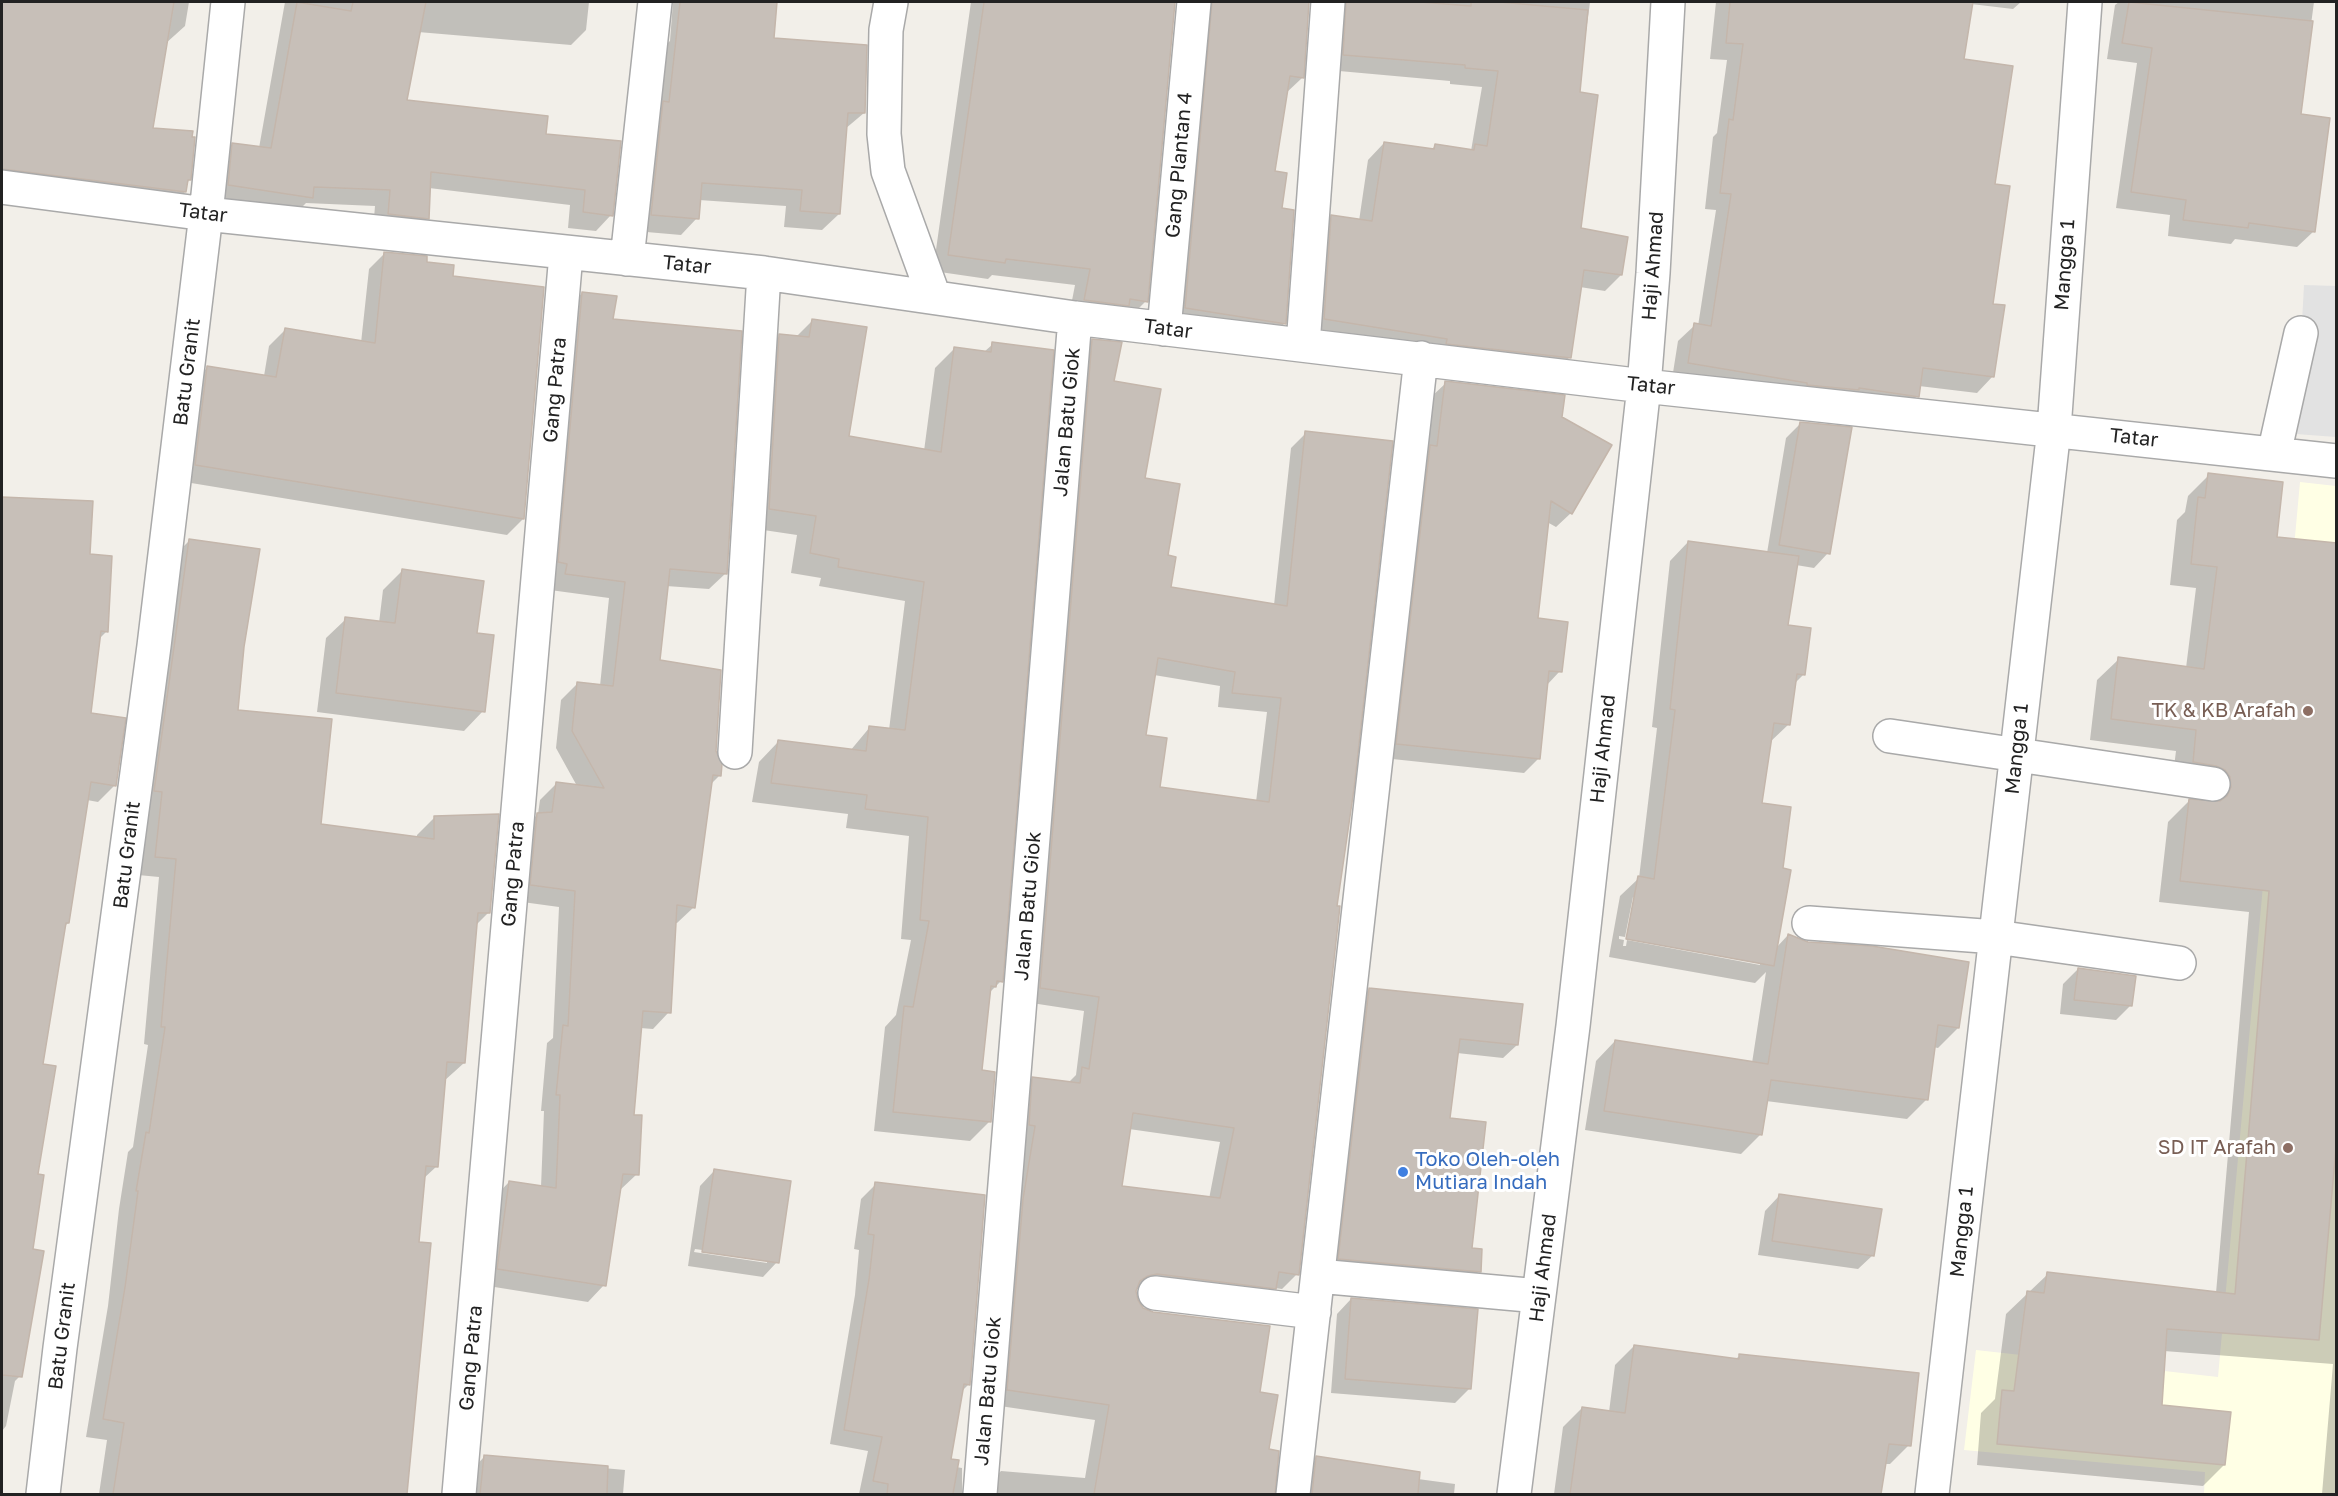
<!DOCTYPE html>
<style>
body{margin:0}
#map{position:relative;width:2338px;height:1496px;overflow:hidden;background:#f2efe9;font-family:"Golos Text",sans-serif}
canvas{display:block}
.frame{position:absolute;inset:0;border:3px solid #222;pointer-events:none}
</style>
<div id="map">
<canvas width="2338" height="1496"></canvas>
<div class="frame"></div>
</div>
<script>
const ctx = document.querySelector('canvas').getContext('2d');
ctx.lineJoin = 'round';
function fill(path, color) {
  ctx.fillStyle = color;
  ctx.fill(path, 'evenodd');
}
function shape(rows) {
  const path = new Path2D();
  for (const r of rows) {
    path.moveTo(r[0], r[1]);
    for (let i = 2; i < r.length; i += 2) path.lineTo(r[i], r[i + 1]);
  }
  return path;
}
function stroke(path, color, width, dash) {
  ctx.strokeStyle = color;
  ctx.lineWidth = width;
  ctx.lineCap = dash ? 'butt' : 'round';
  ctx.setLineDash(dash || []);
  ctx.stroke(path);
}
function label(font, color, halo, rows, align = 'center') {
  ctx.font = font + ' "Golos Text",sans-serif';
  ctx.lineWidth = 6;
  ctx.setLineDash([]);
  ctx.textBaseline = 'middle';
  ctx.strokeStyle = halo;
  ctx.fillStyle = color;
  for (const [text, x, y, turn = 0] of rows) {
    ctx.save();
    ctx.translate(x, y);
    ctx.rotate((+turn || 0) * Math.PI / 180);
    ctx.textAlign = isNaN(turn) ? turn : align;
    if (halo) ctx.strokeText(text, 0, 0);
    ctx.fillText(text, 0, 0);
    ctx.restore();
  }
}
fill(shape([
 [2300,482,2336,486,2336,1494,2204,1494,2205,1472,1964,1450,1976,1350,2218,1377]
]), '#ffffe5');
fill(shape([
 [2304,285,2336,286,2336,437,2296,434]
]), '#e2e2e2');
fill(shape([
 [2,2,189,2,185,26,165,44,151,129,189,179,185,192,166,210,2,189],
 [285,2,589,2,586,30,571,45,418,32,405,101,544,135,611,215,596,231,568,228,570,205,429,188,427,218,412,234,373,230,375,206,306,203,296,213,213,201,217,160,233,144,259,148],
 [673,2,775,2,772,39,864,113,845,129,839,214,822,230,784,227,786,206,699,200,697,218,681,235,635,231,661,49,670,41],
 [971,2,1174,2,1146,301,1130,317,1069,316,1075,285,992,275,988,279,933,271],
 [1187,2,1308,2,1302,78,1285,94,1273,173,1280,209,1284,324,1268,339,1169,324],
 [1320,2,1590,2,1578,93,1579,230,1621,275,1605,291,1580,287,1569,358,1553,374,1308,335,1316,233,1332,217,1359,221,1368,160,1384,143,1431,150,1435,146,1471,151,1482,87,1450,84,1450,81,1328,70],
 [1716,2,2021,2,2013,9,1971,4,1963,60,1993,185,1993,376,1977,393,1919,386,1917,396,1901,413,1672,379,1678,341,1695,325,1698,326,1716,210,1705,209,1713,137,1717,133,1727,60,1710,59],
 [2119,2,2314,2,2299,115,2314,231,2297,247,2235,239,2231,244,2168,236,2170,215,2116,208,2137,63,2107,59,2115,5],
 [385,253,451,277,523,519,507,535,179,481,191,384,207,368,264,376,269,346,285,330,361,343,369,269],
 [582,293,611,320,726,573,709,589,666,586,658,662,715,751,719,776,710,785,694,907,677,923,674,923,669,1012,653,1029,640,1028,632,1116,637,1174,619,1191,604,1285,588,1302,482,1285,493,1199,509,1182,541,1187,544,1111,541,1111,547,1043,553,1038,559,907,515,901,521,831,538,814,540,800,557,783,577,786,556,748,561,700,578,683,600,686,609,598,550,590,566,310],
 [812,321,848,437,924,451,935,368,955,348,984,352,993,344,1001,981,989,993,981,1072,990,1121,970,1141,874,1131,885,1027,896,1015,911,940,901,939,909,836,846,828,848,814,752,802,759,762,778,742,850,751,870,727,889,730,905,601,819,586,821,578,791,573,797,535,750,528,760,356,780,336,796,337],
 [1093,340,1113,382,1143,479,1166,556,1169,588,1274,605,1291,448,1306,433,1335,907,1297,1274,1282,1289,1275,1288,1260,1303,1136,1289,1136,1300,1142,1309,1258,1393,1273,1494,985,1494,986,1486,1001,1471,1085,1478,1095,1420,993,1405,1018,1094,1033,1079,1068,1083,1076,1075,1084,1011,1025,1002,1078,355],
 [1154,675,1220,686,1218,707,1267,712,1256,802,1158,788,1144,736],
 [1129,1129,1220,1142,1209,1199,1121,1188],
 [1446,383,1561,418,1571,513,1556,527,1547,522,1536,620,1560,671,1546,686,1539,758,1524,773,1383,758,1431,397],
 [1801,423,1828,553,1814,568,1796,565,1787,626,1804,674,1794,684,1789,724,1769,743,1761,804,1782,869,1776,948,1788,935,1958,1028,1938,1048,1933,1047,1927,1099,1907,1119,1766,1101,1761,1134,1741,1154,1585,1130,1596,1061,1615,1041,1752,1063,1766,972,1755,983,1609,957,1620,896,1639,878,1657,728,1652,727,1670,561,1688,542,1767,553,1786,438],
 [1633,897,1760,962,1760,965,1627,940,1626,946,1623,946,1624,940,1619,939,1619,936,1625,937],
 [2209,475,2275,538,2336,545,2336,1494,2322,1494,2333,1364,2164,1351,2160,1406,2224,1465,2203,1486,1977,1465,1981,1413,1995,1399,2006,1314,2048,1274,2216,1293,2249,912,2159,902,2168,822,2189,801,2210,802,2209,798,2172,783,2176,751,2090,740,2097,680,2119,659,2186,668,2196,588,2170,585,2177,520,2185,512,2188,496],
 [2,498,91,503,88,555,107,631,99,639,89,714,115,785,98,802,87,800,68,923,64,927,41,1065,37,1175,20,1376,15,1381,6,1426,2,1431],
 [190,540,243,646,236,712,319,826,417,839,417,835,435,817,489,912,475,926,464,1063,444,1081,437,1166,423,1179,417,1244,406,1494,99,1494,107,1440,86,1437,108,1306,119,1209,128,1152,133,1147,148,1045,144,1044,159,877,138,875,172,558],
 [402,571,476,634,483,711,464,731,317,712,326,638,346,619,379,623,383,590],
 [2078,969,2131,1005,2116,1020,2060,1014,2063,984],
 [1369,989,1517,1045,1503,1058,1457,1053,1449,1119,1470,1249,1479,1271,1466,1284,1326,1272,1356,1003],
 [714,1171,777,1262,763,1277,688,1266,700,1186],
 [695,1249,767,1259,767,1263,694,1252],
 [876,1184,969,1384,961,1392,949,1460,956,1467,962,1468,962,1494,859,1494,868,1451,830,1444,855,1295,859,1250,854,1249,861,1199],
 [1779,1196,1873,1255,1858,1269,1758,1255,1765,1211],
 [1351,1299,1470,1388,1455,1403,1331,1393,1337,1314],
 [1634,1346,1735,1360,1740,1355,1909,1445,1890,1464,1885,1464,1880,1494,1554,1494,1563,1427,1582,1408,1609,1412,1615,1365],
 [484,1457,625,1470,623,1494,464,1494,466,1476],
 [1317,1458,1366,1472,1455,1484,1454,1494,1298,1494,1302,1473]
]), '#0003');
const building = shape([
 [2,2,174,2,153,128,193,131,192,137,195,137,191,180,188,180,186,192,2,169,2,2],
 [297,2,351,11,353,2,426,2,407,100,548,116,546,134,621,141,613,216,583,212,585,190,431,172,429,219,388,214,390,190,314,187,313,198,228,185,232,143,271,148,297,2],
 [680,2,777,2,774,38,867,45,865,113,848,113,840,214,800,211,802,190,702,183,699,219,651,215,663,101,669,102,680,2],
 [984,2,1175,2,1148,302,1130,299,1129,306,1084,300,1090,269,1006,259,1005,263,948,255,984,2],
 [1212,2,1309,2,1304,78,1290,76,1275,171,1287,173,1282,208,1294,210,1286,324,1185,308,1212,2],
 [1346,2,1421,2,1471,6,1471,2,1500,2,1588,10,1580,92,1598,95,1581,228,1628,237,1622,275,1584,270,1571,358,1446,344,1447,339,1324,319,1331,215,1372,221,1384,142,1434,149,1435,144,1474,150,1475,144,1487,146,1498,71,1465,68,1465,65,1343,55,1346,2],
 [1730,2,1973,2,1964,59,2013,66,1995,184,2010,186,1993,304,2005,305,1994,377,1923,368,1919,397,1859,388,1859,390,1807,385,1807,383,1688,363,1694,323,1711,326,1731,194,1720,193,1729,119,1733,120,1743,44,1726,43,1730,2],
 [2129,2,2313,21,2301,114,2330,118,2315,232,2249,223,2248,228,2183,220,2186,200,2131,192,2152,48,2122,43,2129,2],
 [384,252,427,256,427,262,454,265,453,276,544,287,524,519,195,465,207,366,276,377,285,328,375,343,384,252],
 [582,292,617,296,613,319,742,331,727,574,670,569,660,660,721,670,716,751,722,764,721,776,713,775,695,908,677,905,671,1013,643,1011,634,1115,642,1115,639,1175,623,1174,606,1286,497,1269,509,1181,556,1188,560,1095,556,1095,563,1025,568,1026,575,891,530,885,537,813,552,812,556,782,604,788,572,731,577,682,613,686,625,582,565,574,567,564,558,562,582,292],
 [812,319,867,327,849,436,941,452,954,347,991,352,992,342,1054,350,1003,982,997,981,996,987,991,986,982,1070,995,1072,991,1122,893,1112,904,1006,913,1007,929,921,920,920,928,817,865,809,867,795,771,783,778,740,866,751,869,726,905,730,924,582,838,567,839,559,810,553,816,516,769,509,779,334,809,337,812,319],
 [1092,339,1122,342,1114,381,1161,389,1145,478,1180,484,1168,555,1176,557,1171,587,1287,606,1305,431,1393,441,1354,789,1337,906,1340,906,1299,1275,1279,1272,1276,1289,1157,1274,1148,1276,1140,1281,1136,1291,1138,1300,1143,1308,1153,1312,1270,1326,1260,1392,1278,1395,1269,1449,1279,1451,1275,1494,1094,1494,1109,1405,1007,1390,1023,1199,1035,1126,1029,1125,1032,1077,1080,1083,1082,1067,1089,1069,1099,997,1040,988,1092,339],
 [1158,658,1235,672,1232,693,1281,698,1269,802,1160,787,1167,738,1146,735,1158,658],
 [1133,1113,1234,1128,1220,1198,1122,1186,1133,1113],
 [1445,381,1565,395,1562,417,1612,445,1572,514,1551,501,1538,618,1568,622,1562,672,1549,671,1540,759,1396,744,1430,445,1437,446,1445,381],
 [1800,422,1852,427,1830,554,1779,545,1800,422],
 [2208,473,2283,482,2277,537,2337,543,2337,1136,2319,1340,2167,1329,2162,1405,2231,1412,2225,1465,1997,1444,2002,1390,2014,1391,2027,1291,2044,1293,2047,1272,2235,1294,2269,891,2180,881,2189,799,2220,801,2227,796,2231,787,2230,777,2225,770,2216,766,2193,762,2196,730,2111,719,2118,657,2204,669,2217,567,2191,564,2198,497,2205,498,2208,473],
 [2,497,93,501,90,554,112,556,108,632,101,631,91,713,126,718,116,786,91,782,69,923,66,923,43,1064,56,1066,38,1174,44,1175,33,1249,44,1251,22,1377,2,1375,2,497],
 [189,539,260,549,244,647,238,710,332,719,321,824,434,839,434,816,499,814,490,913,478,913,465,1063,447,1062,438,1167,426,1166,419,1242,431,1243,407,1494,113,1494,124,1423,103,1419,125,1287,138,1191,136,1191,146,1132,149,1133,165,1027,161,1027,176,859,155,857,162,792,154,791,189,539],
 [1688,541,1799,556,1788,625,1811,628,1805,675,1797,674,1790,725,1774,723,1762,803,1791,807,1783,868,1791,870,1774,966,1626,939,1638,876,1654,879,1675,710,1670,709,1688,541],
 [402,569,484,581,477,633,494,635,485,712,336,693,345,617,395,623,402,569],
 [1788,934,1808,942,1872,946,1969,962,1959,1028,1938,1025,1928,1100,1771,1080,1762,1135,1604,1111,1615,1040,1768,1064,1788,934],
 [2078,968,2136,976,2132,1006,2074,1000,2078,968],
 [1369,988,1523,1004,1518,1045,1460,1039,1450,1118,1486,1122,1472,1248,1482,1249,1481,1272,1338,1259,1369,988],
 [714,1169,791,1181,779,1263,702,1252,714,1169],
 [875,1182,985,1195,970,1385,964,1384,951,1459,959,1460,953,1494,887,1494,888,1484,873,1481,882,1437,844,1430,869,1279,874,1235,868,1234,875,1182],
 [1779,1194,1882,1209,1874,1256,1772,1241,1779,1194],
 [1351,1298,1478,1309,1471,1389,1345,1379,1351,1298],
 [1634,1345,1739,1359,1739,1354,1919,1373,1911,1446,1889,1444,1881,1494,1570,1494,1582,1407,1625,1413,1634,1345],
 [484,1455,608,1466,607,1494,480,1494,484,1455],
 [1316,1456,1420,1472,1418,1494,1312,1494,1316,1456]
]);
fill(building, '#c7bfb8');
stroke(building, '#c4b6ab', 1.5);
const minor = shape([
 [891,2,886,30,884,134,888,171,934,297],
 [2,187,206,214,764,273,1075,318,1644,386,2336,461],
 [627,259,655,2],
 [1164,329,1194,2],
 [1303,345,1328,2],
 [2274,454,2301,333],
 [1890,736,2213,784],
 [735,752,764,273],
 [1809,923,1996,937,2179,963],
 [1318,1276,1539,1296],
 [1155,1293,1314,1312],
 [43,1494,60,1348,154,646,206,214,228,2],
 [459,1494,566,254],
 [980,1494,1075,318],
 [1293,1494,1421,358],
 [1514,1494,1573,1026,1644,386,1653,273,1668,2],
 [1932,1494,2054,429,2085,2]
]);
stroke(minor, '#a9a9a9', 36);
stroke(minor, '#fff', 33);
for (const [x, y, r, color] of [
 [2308,711,6,"#8d6e63"],
 [2288,1148,6,"#8d6e63"],
 [1403,1172,6,"#3f7fe0"]
]) {
  const dot = new Path2D();
  dot.arc(x, y, r, 0, 2 * Math.PI);
  ctx.fillStyle = color;
  ctx.fill(dot);
  stroke(dot, '#fff', 2);
}
label('20px', '#222', '#fff', [
 ["Gang Plantan 4",1179,165,-85],
 ["Tatar",203,213,7],
 ["Tatar",687,265,6],
 ["Mangga 1",2065,265,-86],
 ["Haji Ahmad",1653,266,-86],
 ["Tatar",1168,329,7],
 ["Batu Granit",187,372,-83],
 ["Tatar",1651,386,6],
 ["Gang Patra",555,390,-85],
 ["Jalan Batu Giok",1067,422,-85],
 ["Tatar",2134,438,6],
 ["Haji Ahmad",1603,749,-84],
 ["Mangga 1",2017,749,-84],
 ["Batu Granit",127,855,-83],
 ["Gang Patra",513,874,-85],
 ["Jalan Batu Giok",1028,906,-85],
 ["Mangga 1",1962,1232,-84],
 ["Haji Ahmad",1543,1268,-83],
 ["Batu Granit",62,1336,-83],
 ["Gang Patra",471,1358,-85],
 ["Jalan Batu Giok",988,1391,-85]
]);
label('20px', '#785e54', '#fff', [
 ["TK & KB Arafah",2296,711],
 ["SD IT Arafah",2276,1148]
], 'right');
label('20px', '#366cbe', '#fff', [
 ["Toko Oleh-oleh",1415,1160],
 ["Mutiara Indah",1415,1183]
], 'left');
</script>
